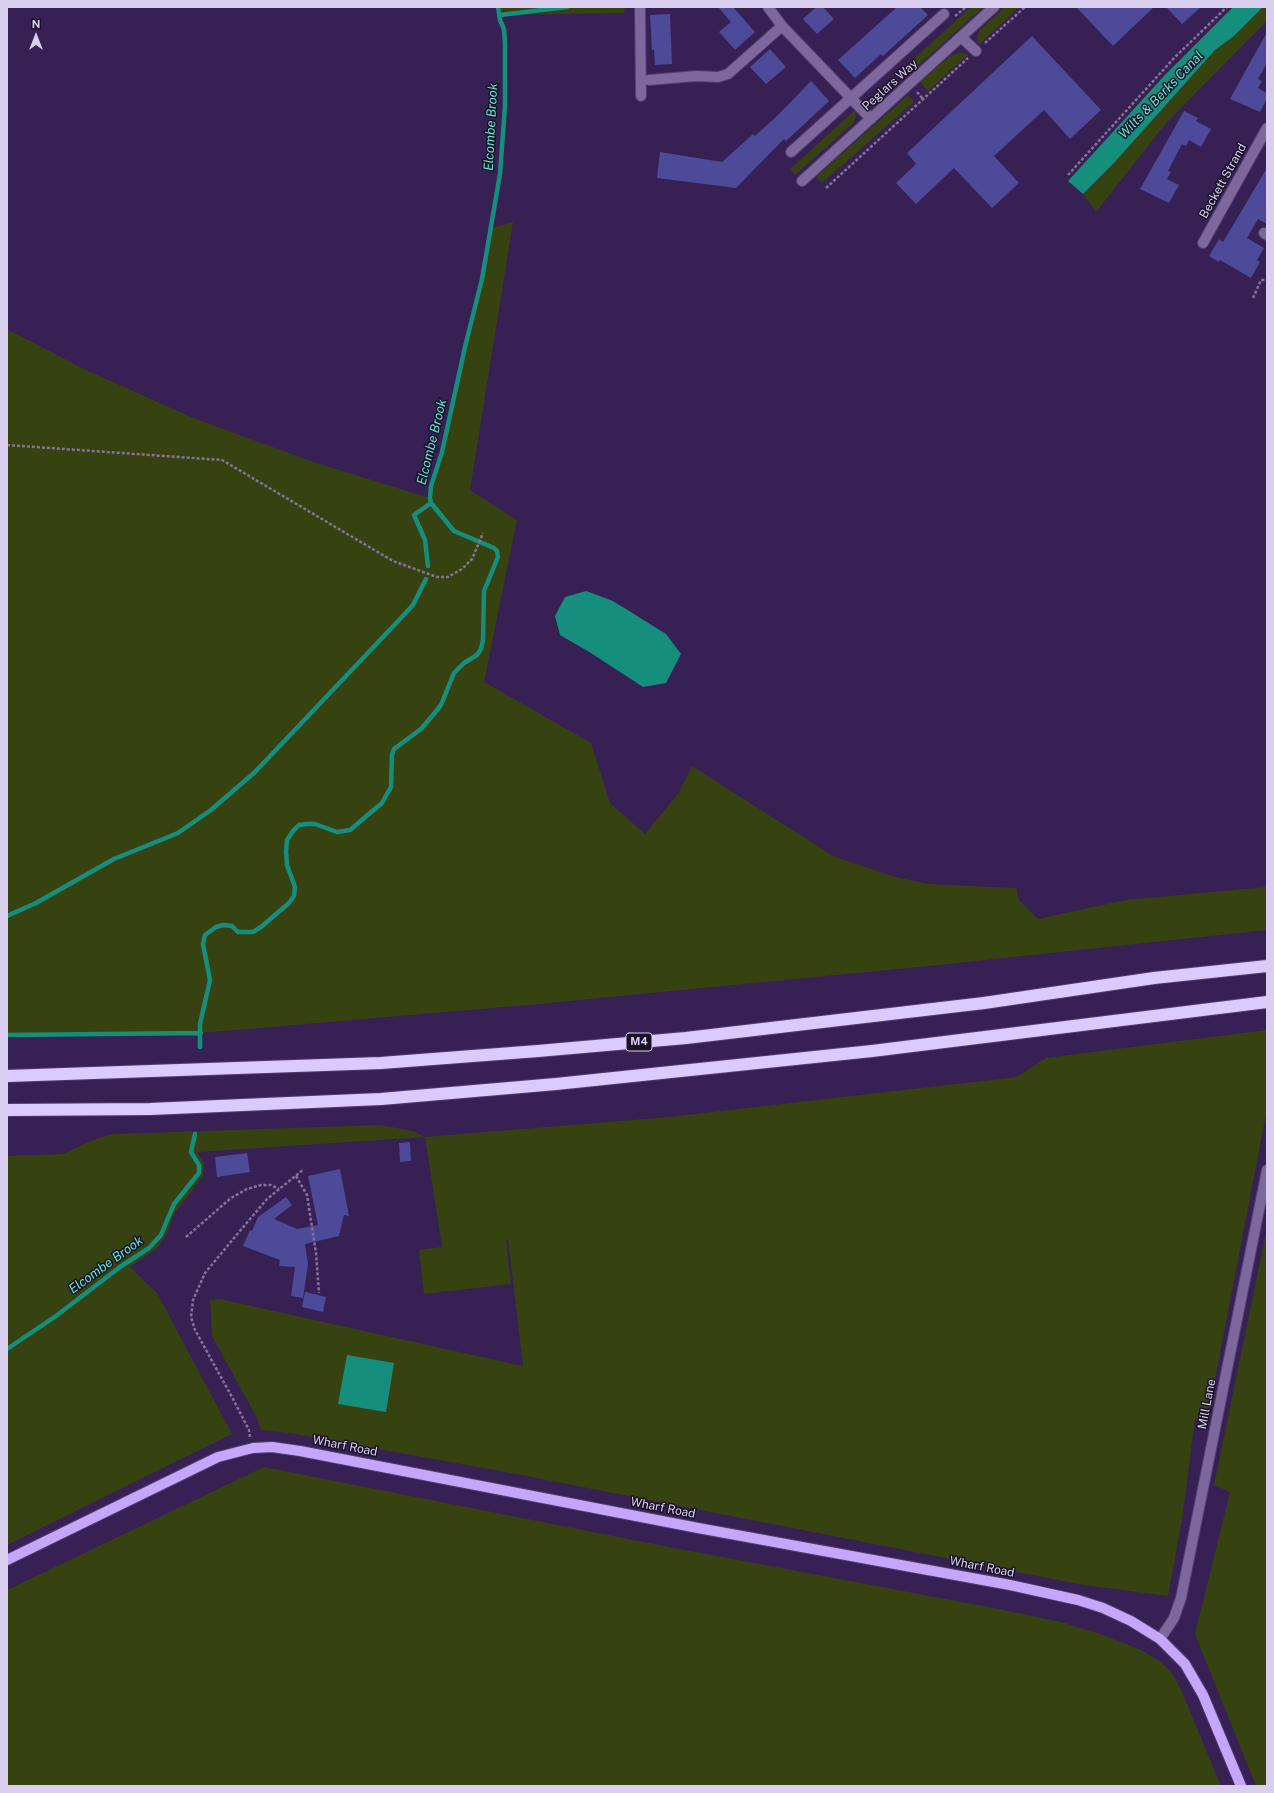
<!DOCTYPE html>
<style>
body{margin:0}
#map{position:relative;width:1274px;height:1793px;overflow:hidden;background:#372054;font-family:"Public Sans",sans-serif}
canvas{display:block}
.frame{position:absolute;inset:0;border:8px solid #d9ceee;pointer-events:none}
.north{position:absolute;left:16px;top:16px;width:40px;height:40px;-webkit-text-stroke:3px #1a1128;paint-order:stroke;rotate:0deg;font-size:11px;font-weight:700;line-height:16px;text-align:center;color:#d9ceee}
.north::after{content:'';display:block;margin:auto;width:14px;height:18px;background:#d9ceee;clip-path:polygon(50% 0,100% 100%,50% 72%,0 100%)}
</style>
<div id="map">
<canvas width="1274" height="1793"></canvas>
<div class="frame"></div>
<div class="north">N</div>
</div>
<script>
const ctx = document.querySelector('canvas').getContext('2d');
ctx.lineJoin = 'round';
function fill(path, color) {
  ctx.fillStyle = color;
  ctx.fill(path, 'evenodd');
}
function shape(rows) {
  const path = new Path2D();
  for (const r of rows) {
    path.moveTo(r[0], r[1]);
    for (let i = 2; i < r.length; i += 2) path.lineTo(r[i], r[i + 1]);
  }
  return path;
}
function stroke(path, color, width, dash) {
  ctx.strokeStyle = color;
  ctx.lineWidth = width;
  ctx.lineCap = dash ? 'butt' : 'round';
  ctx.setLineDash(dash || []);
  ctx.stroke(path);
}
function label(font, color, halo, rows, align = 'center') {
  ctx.font = font + ' "Public Sans",sans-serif';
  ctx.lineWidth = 3;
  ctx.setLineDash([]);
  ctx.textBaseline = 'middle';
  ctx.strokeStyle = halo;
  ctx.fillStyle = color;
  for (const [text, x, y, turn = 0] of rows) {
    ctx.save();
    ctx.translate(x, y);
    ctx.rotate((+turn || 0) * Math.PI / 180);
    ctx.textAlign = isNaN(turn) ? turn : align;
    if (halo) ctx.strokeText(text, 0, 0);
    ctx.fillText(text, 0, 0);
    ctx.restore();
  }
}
fill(shape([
 [498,7,625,7,624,13,500,15],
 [971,7,983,7,912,71,907,65],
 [1005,7,1018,8,979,45,977,37,979,31],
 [1263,7,1267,7,1267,21,1167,122,1096,212,1083,194,1113,164,1215,50,1234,36],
 [961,52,968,55,928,91,920,82,950,56],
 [892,78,897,83,882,98,872,101,867,101],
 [908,95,914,102,822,183,816,177],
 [855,110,856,116,853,123,795,175,790,169],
 [513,222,470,490,517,520,484,682,591,743,610,803,645,834,678,794,692,766,833,856,895,877,929,884,1016,888,1019,900,1038,919,1126,900,1267,887,1267,930,929,966,528,1005,201,1033,7,1035,7,329,84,369,191,417,313,462,430,498,431,486,442,452,465,347,482,279,491,228],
 [1267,1030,1267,1109,1206,1426,1195,1419,1182,1520,1168,1596,1084,1585,516,1474,290,1433,261,1430,257,1418,212,1336,210,1300,220,1299,523,1366,508,1239,506,1240,511,1284,424,1294,419,1250,442,1247,425,1137,197,1152,204,1163,203,1176,174,1214,167,1234,156,1249,130,1267,157,1293,232,1434,7,1545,7,1156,63,1154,95,1139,114,1134,380,1125,413,1131,425,1137,669,1117,1017,1077,1046,1058],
 [1267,1228,1267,1786,1256,1786,1195,1634,1230,1492,1214,1485],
 [264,1467,659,1545,999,1609,1065,1623,1100,1634,1139,1649,1160,1661,1172,1673,1182,1692,1221,1786,7,1786,7,1590]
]), '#374211');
fill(shape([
 [1233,7,1263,7,1234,36,1215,50,1113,164,1083,194,1068,181,1164,76],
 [586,591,613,601,666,634,681,654,666,683,643,687,591,653,560,635,555,616,565,597],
 [347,1355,394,1363,386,1412,338,1404]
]), '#168e7e');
stroke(shape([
 [500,15,567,7],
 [428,566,425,540,414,515,431,503],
 [7,916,36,903,114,859,178,833,211,810,255,772,401,618,413,605,426,579],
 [7,1035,201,1033],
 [200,1047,200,1024,210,980,203,944,205,935,216,927,223,925,232,926,238,932,253,932,261,927,289,903,294,896,295,887,287,865,286,851,287,840,293,831,299,825,307,824,315,824,337,832,350,830,382,803,391,787,392,755,394,749,421,729,433,715,441,705,454,673,464,663,477,655,481,649,483,640,484,591,498,557,497,551,494,548,454,531,431,503,430,498,431,486,442,452,465,347,482,279,500,174,505,106,505,44,504,29,500,20,498,7],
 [7,1349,56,1316,120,1267,149,1248,161,1235,174,1204,199,1173,199,1165,191,1152,195,1134]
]), '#168e7e', 4.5);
fill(shape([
 [718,7,733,7,755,32,735,50,719,32,731,22],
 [816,7,823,7,834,19,817,34,803,19],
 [897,7,920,7,928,15,883,56,881,54,855,78,838,60],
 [1076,7,1154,7,1113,46],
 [1166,7,1201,7,1182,24],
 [670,14,672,64,655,65,654,50,652,50,650,15],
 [1267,32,1267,63,1258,79,1262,81,1258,88,1267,93,1267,98,1260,112,1230,99],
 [1032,36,1101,110,1070,139,1044,110,994,156,1019,183,992,208,954,168,916,204,896,183,916,164,907,153],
 [770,49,786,67,766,84,750,67],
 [811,81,829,101,786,141,784,139,736,188,657,178,660,152,722,162,753,134,755,136,778,115],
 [1184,111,1198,118,1196,121,1211,129,1201,147,1189,140,1186,146,1182,144,1168,171,1171,172,1167,179,1179,185,1169,203,1140,189],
 [1267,168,1267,224,1258,219,1247,238,1264,248,1257,260,1260,262,1251,278,1220,260,1219,262,1209,256,1219,239,1223,242],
 [410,1142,411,1161,400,1162,399,1143],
 [247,1153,250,1172,217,1177,215,1157],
 [340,1169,349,1216,344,1215,339,1236,305,1244,308,1264,303,1298,291,1296,295,1267,279,1266,280,1260,243,1246,250,1230,252,1231,258,1217,286,1197,292,1205,274,1219,297,1229,318,1225,308,1176],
 [305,1292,326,1297,323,1312,302,1307]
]), '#4c4a99');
const minor = shape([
 [640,7,641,96],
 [768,7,782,26,871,119],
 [961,37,976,51],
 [649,80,696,76,718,77,728,74,782,26],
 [791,152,944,14],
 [802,181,994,7],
 [1264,233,1267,235],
 [1203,243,1267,128],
 [1160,1639,1174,1618,1181,1598,1267,1170]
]);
const major = shape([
 [7,1560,218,1457,253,1448,272,1447,300,1451,698,1528,1010,1585,1078,1600,1103,1608,1131,1621,1160,1639,1185,1664,1203,1695,1241,1786]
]);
const highway = shape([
 [7,1076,381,1063,538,1051,686,1038,984,1003,1154,978,1267,966],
 [7,1110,150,1109,381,1099,556,1084,872,1051,1267,1002]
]);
stroke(minor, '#513c6d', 12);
stroke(major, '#513c6d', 12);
stroke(highway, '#513c6d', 14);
stroke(shape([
 [955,16,966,7],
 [985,43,1025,7],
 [917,92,923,99],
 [1068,175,1175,57,1227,7],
 [826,188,968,58],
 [1253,298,1261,280,1267,280],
 [7,445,222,460,393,561,437,577,448,577,462,569,472,559,483,533],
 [296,1176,307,1195,316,1253,319,1293],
 [186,1237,231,1198,247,1189,261,1185,271,1185,279,1189],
 [250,1437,249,1430,232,1397,195,1330,191,1317,193,1300,205,1273,234,1238,267,1199,304,1169]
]), '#84739d', 2.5, [3, 2]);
stroke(minor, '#7c689d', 10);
stroke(major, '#c6a5fc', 10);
stroke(highway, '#dcc9fe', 12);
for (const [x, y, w] of [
 [639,1042,26]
]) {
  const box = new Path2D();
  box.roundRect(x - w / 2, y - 9, w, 18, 3);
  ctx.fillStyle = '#1a1128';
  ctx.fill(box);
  stroke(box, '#d9ceee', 1);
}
label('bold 11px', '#d9ceee', null, [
 ["M4",639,1042]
]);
label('12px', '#d9ceee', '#1a1128', [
 ["Peglars Way",890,85,-42],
 ["Beckett Strand",1223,181,-61],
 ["Mill Lane",1207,1404,-79],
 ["Wharf Road",345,1446,11],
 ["Wharf Road",663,1508,11],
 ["Wharf Road",982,1567,11]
]);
label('italic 13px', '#5ce7d1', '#1a1128', [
 ["Wilts & Berks Canal",1161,95,-46],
 ["Elcombe Brook",491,127,-87],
 ["Elcombe Brook",432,442,-76],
 ["Elcombe Brook",106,1265,-36]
]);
</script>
